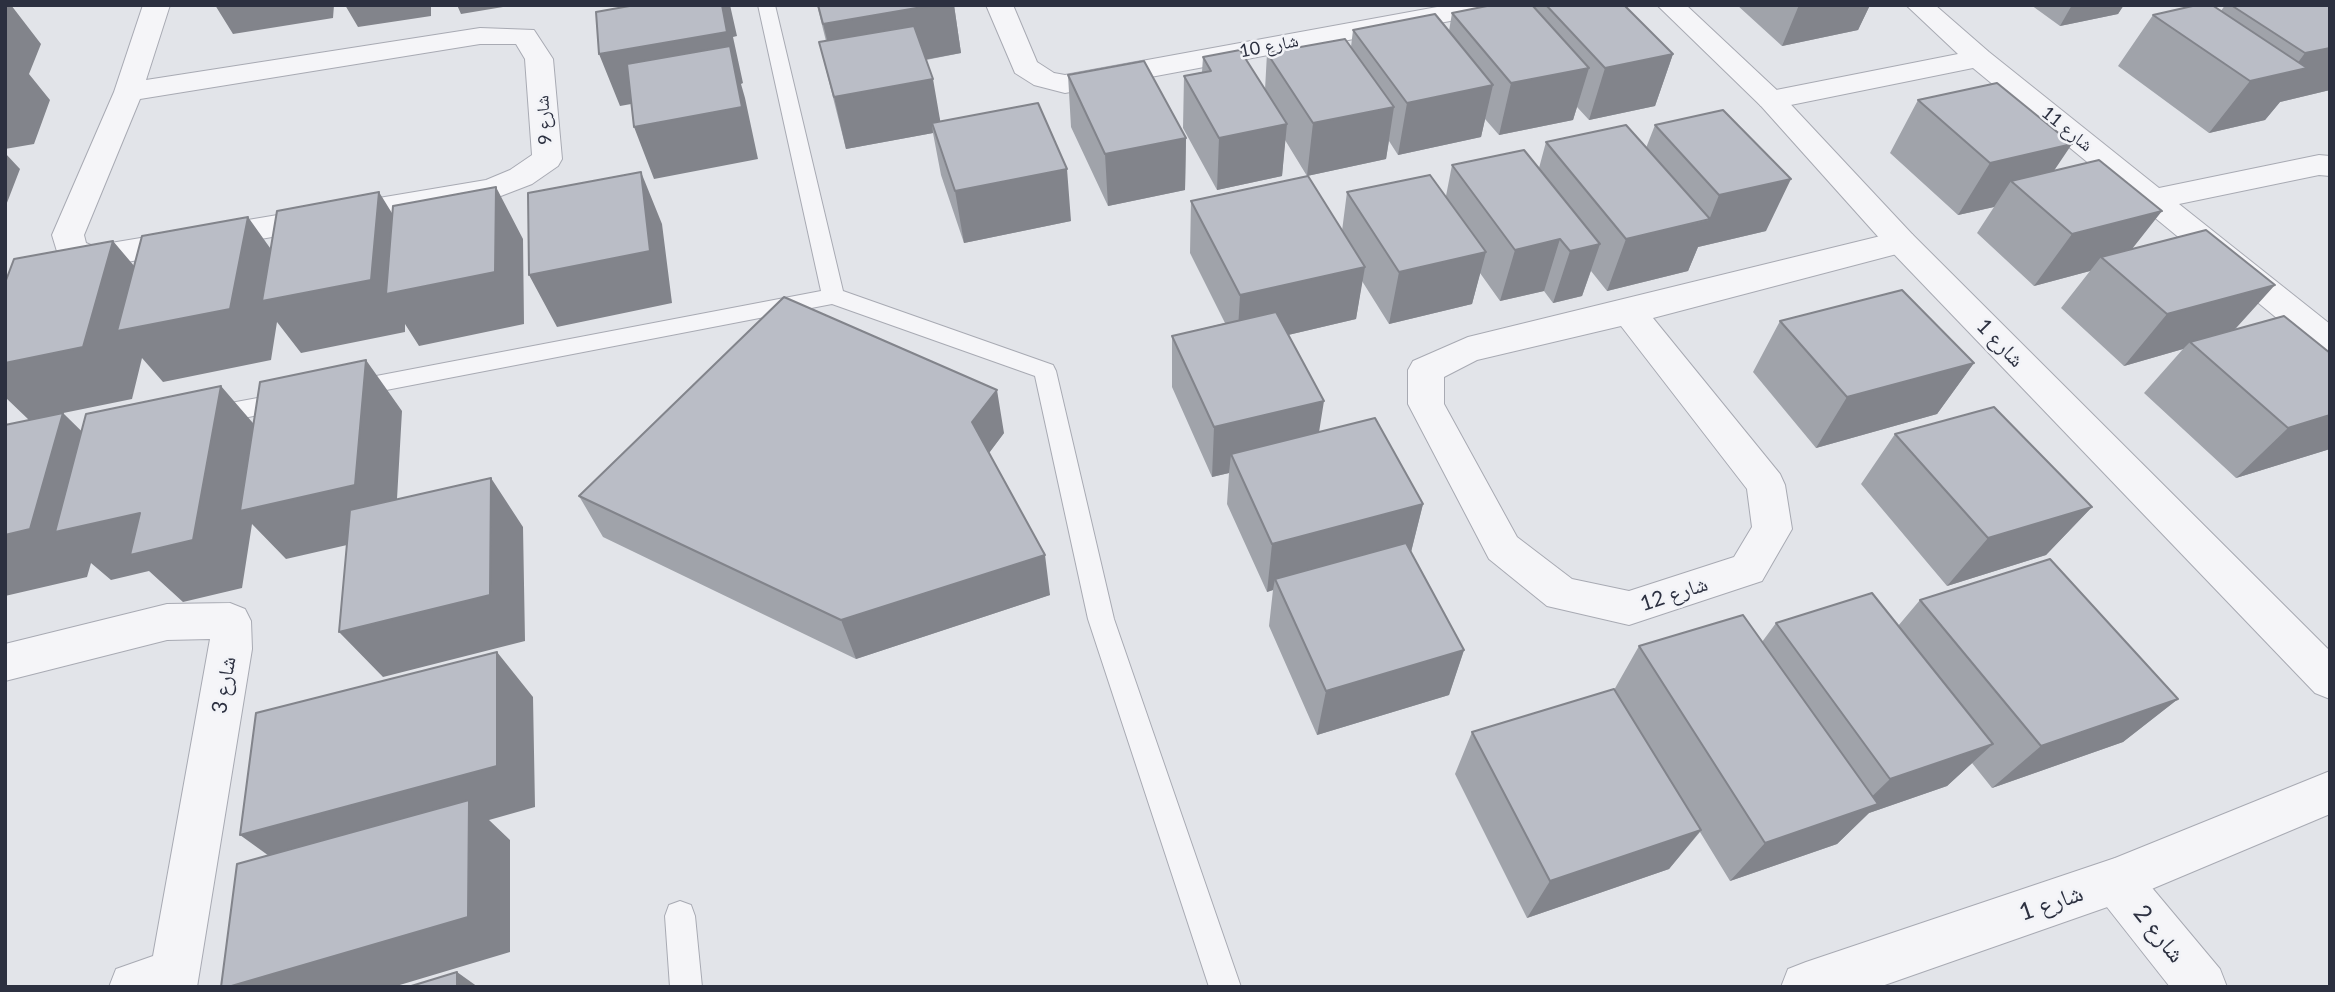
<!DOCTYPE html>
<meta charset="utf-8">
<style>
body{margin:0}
#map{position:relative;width:2335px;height:992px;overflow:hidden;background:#e2e4e9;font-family:Lato,sans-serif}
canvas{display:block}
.frame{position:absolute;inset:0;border:7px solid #2c3040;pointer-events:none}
</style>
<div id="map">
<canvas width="2335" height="992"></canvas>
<div class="frame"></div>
</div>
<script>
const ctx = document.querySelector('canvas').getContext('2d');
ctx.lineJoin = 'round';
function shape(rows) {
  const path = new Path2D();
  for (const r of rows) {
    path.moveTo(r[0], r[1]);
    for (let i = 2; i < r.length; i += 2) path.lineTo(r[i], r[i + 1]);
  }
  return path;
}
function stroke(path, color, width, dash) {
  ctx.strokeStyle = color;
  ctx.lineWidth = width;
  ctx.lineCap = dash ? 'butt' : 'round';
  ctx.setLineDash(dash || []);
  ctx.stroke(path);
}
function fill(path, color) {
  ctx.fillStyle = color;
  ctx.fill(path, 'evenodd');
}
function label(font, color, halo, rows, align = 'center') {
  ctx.font = font + ' Lato,"Noto Naskh Arabic",sans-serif';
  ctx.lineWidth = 5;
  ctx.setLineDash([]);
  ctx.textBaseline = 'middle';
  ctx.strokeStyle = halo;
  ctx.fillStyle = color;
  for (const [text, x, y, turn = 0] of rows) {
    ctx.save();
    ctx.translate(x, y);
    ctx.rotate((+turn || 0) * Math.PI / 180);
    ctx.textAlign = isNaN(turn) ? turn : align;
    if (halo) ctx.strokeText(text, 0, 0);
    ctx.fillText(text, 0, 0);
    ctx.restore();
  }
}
const service = shape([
 [758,5,775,5,843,291,1053,365,1056,371,1114,619,1241,987,1209,987,1088,619,1035,376,832,304,350,397,342,395,339,389,342,383,350,381,821,291,758,5],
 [290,392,298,395,302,401,298,407,209,425,201,422,197,416,201,410,209,407,290,392],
 [680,901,691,905,695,916,702,987,670,987,665,916,669,905,680,901]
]);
const minor = shape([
 [143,5,170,5,146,80,480,28,534,30,553,59,562,159,558,166,532,184,493,199,92,268,59,258,52,235,114,92,143,5],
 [480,44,516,44,525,59,532,155,510,170,486,180,93,246,86,243,84,235,140,99,480,44],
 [986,5,1013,5,1037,62,1054,73,1065,75,1448,5,1506,5,1502,11,1493,13,1065,93,1034,85,1015,73,986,5],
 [1906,5,1935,5,1989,52,2159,188,2319,155,2330,156,2330,176,2319,175,2179,204,2330,324,2330,355,2318,352,1973,68,1771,109,1761,106,1756,100,1761,94,1771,91,1958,54,1906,5],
 [1901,231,1912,234,1917,242,1912,250,1653,318,1780,474,1785,485,1792,529,1762,581,1629,625,1547,606,1489,559,1408,404,1408,370,1413,361,1468,337,1901,231],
 [1621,326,1747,489,1752,527,1734,557,1629,591,1572,579,1517,537,1444,404,1444,377,1477,360,1621,326],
 [230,603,245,609,251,621,252,649,197,987,109,987,116,969,153,956,210,639,167,640,5,681,5,644,167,604,230,603],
 [2116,858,2133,865,2220,969,2227,987,2170,987,2099,897,2092,881,2099,865,2116,858]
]);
const tertiary = shape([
 [1657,5,1686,5,1781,94,1912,234,2330,651,2330,699,2315,693,1890,250,1761,106,1657,5],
 [2330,771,2330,814,2116,904,1879,987,1781,987,1788,969,1806,962,2115,858,2330,771]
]);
stroke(service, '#a8aab3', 2);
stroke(minor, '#a8aab3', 2);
stroke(tertiary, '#a8aab3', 2);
fill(service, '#f5f5f8');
fill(minor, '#f5f5f8');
fill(tertiary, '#f5f5f8');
fill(shape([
 [817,5,954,5,961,53,926,60,940,121,1071,221,964,243,941,175,933,133,846,149,819,42,826,41],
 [1535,5,1546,5,1673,54,1655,106,1589,120,1577,107,1573,120,1499,135,1485,119,1481,137,1398,155,1389,141,1386,159,1307,176,1285,140,1282,176,1217,190,1183,128,1184,76,1202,72,1203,57,1265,90,1267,53,1351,47,1353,30,1449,31,1452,13,1534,8],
 [1737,5,1870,5,1858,30,1782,46],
 [2031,5,2123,5,2118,14,2060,26],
 [2225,5,2330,5,2330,90,2280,102,2265,120,2209,133,2118,66,2153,15,2221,11],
 [1068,75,1186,138,1185,190,1108,206,1071,127],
 [1918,100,2054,170,2133,248,2234,329,2330,353,2330,449,2236,478,2144,393,2183,349,2124,366,2061,308,2090,271,2034,286,1977,233,1994,207,1958,215,1890,153],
 [1655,125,1766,231,1698,247,1688,271,1607,291,1591,271,1582,296,1553,303,1544,291,1500,301,1480,273,1472,304,1389,324,1362,281,1356,319,1288,335,1319,432,1423,504,1411,552,1464,650,1449,695,1317,735,1269,626,1273,590,1267,592,1227,504,1229,473,1212,477,1172,387,1172,336,1225,323,1190,253,1191,201,1342,231,1347,192,1446,196,1452,165,1539,168,1546,142,1646,148],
 [1780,321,1974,363,1937,414,1816,448,1753,372],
 [1004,433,989,453,1050,595,856,659,603,537,579,496],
 [1895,434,2092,507,2046,555,1947,586,1861,484],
 [1920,600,2178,699,2123,742,1992,788,1972,763,1947,786,1869,813,1837,844,1730,881,1700,832,1669,869,1527,918,1455,774,1472,732,1614,690,1639,646,1762,642,1776,623,1898,626]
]), '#a0a3aa');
fill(shape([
 [5,5,11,5,41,44,29,74,50,100,34,144,5,149],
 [215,5,334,5,333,18,233,34],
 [345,5,431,5,431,16,358,27],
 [457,5,515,5,461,14],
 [626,5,730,5,737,36,733,37,743,83,741,84,745,98,758,159,654,179,634,127,737,85,620,106,599,54,641,47],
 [934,5,954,5,961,53,836,76,823,24],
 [1799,5,1870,5,1858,30,1782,46],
 [2072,5,2124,5,2118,14,2060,26],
 [2330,48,2330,90,2280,102,2265,120,2209,133,2250,81,2291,72,2305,53],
 [1673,54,1655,106,1589,120,1605,68],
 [1589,68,1573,120,1499,135,1511,83],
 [933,79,942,131,932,123,933,133,846,149,834,97],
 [1493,85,1481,137,1398,155,1407,103],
 [1394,107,1386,159,1307,176,1313,123],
 [1287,124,1282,176,1217,190,1219,138],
 [1186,138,1185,190,1108,206,1105,154],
 [2072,144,2037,196,2011,181,1994,207,1958,215,1990,163],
 [5,153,20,169,5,208],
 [1067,169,1071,221,964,243,955,191],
 [641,172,662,224,672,303,557,327,529,275],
 [1791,179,1766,231,1698,247,1688,271,1607,291,1626,239,1709,220,1719,195],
 [496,187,523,239,524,324,419,346,405,324,405,332,301,353,277,322,271,360,163,382,142,358,132,399,29,420,5,397,5,337,113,241,157,293,248,217,285,269,379,192,411,244],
 [2162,211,2121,263,2101,257,2090,271,2034,286,2072,234],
 [1560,239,1544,291,1500,301,1515,250],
 [1600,244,1582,296,1553,303,1570,251],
 [1486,252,1472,304,1389,324,1399,272],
 [1365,267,1356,319,1237,347,1240,295],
 [2275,285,2228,337,2190,342,2183,349,2124,366,2167,314],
 [366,360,402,411,395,534,286,559,252,524,242,588,183,602,149,571,111,580,91,563,87,577,5,596,5,535,63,413,115,464,221,386,265,437],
 [1974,363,1937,414,1816,448,1847,397],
 [997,390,1004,433,980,465,972,422],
 [1324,401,1316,451,1231,454,1229,473,1212,477,1214,427],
 [2330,415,2330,449,2236,478,2288,428],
 [491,478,523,527,525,641,383,677,339,632],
 [1423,504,1411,552,1275,579,1273,590,1267,592,1272,544],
 [2092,507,2046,555,1947,586,1988,538],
 [1045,555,1050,595,856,659,841,620],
 [1464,650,1449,695,1317,735,1326,691],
 [497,652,533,697,535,807,489,820,510,840,510,952,393,987,228,987,294,874,240,835],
 [2178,699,2123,742,1992,788,2041,746],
 [1993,744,1947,786,1869,813,1837,844,1730,881,1765,843,1857,811,1890,779],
 [1701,830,1669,869,1527,918,1550,881],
 [457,972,478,987,457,987]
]), '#82848b');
const building = shape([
 [635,5,722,5,727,32,599,54,596,12,635,5],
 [818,5,934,5,823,24,818,5],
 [1492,5,1532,5,1589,68,1511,83,1452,13,1492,5],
 [1546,5,1624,5,1673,54,1605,68,1546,5],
 [2197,5,2212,5,2307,68,2250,81,2153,15,2197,5],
 [2231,5,2330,5,2330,48,2305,53,2231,5],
 [1435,14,1493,85,1407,103,1353,30,1435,14],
 [914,26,933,79,834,97,819,42,914,26],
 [1345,39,1394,107,1313,123,1267,53,1345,39],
 [730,46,742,107,634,127,627,64,730,46],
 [1240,50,1287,124,1219,138,1184,76,1211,71,1203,57,1240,50],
 [1144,61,1186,138,1105,154,1068,75,1144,61],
 [1997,83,2072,144,1990,163,1918,100,1997,83],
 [1038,103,1067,169,955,191,932,123,1038,103],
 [1723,110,1791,179,1719,195,1655,125,1723,110],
 [1626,125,1710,219,1626,239,1546,142,1626,125],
 [1524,150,1600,244,1570,251,1560,239,1515,250,1452,165,1524,150],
 [2099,160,2162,211,2072,234,2011,181,2099,160],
 [641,172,650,251,529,275,528,193,641,172],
 [1430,175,1486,252,1399,272,1347,192,1430,175],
 [1308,176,1365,267,1240,295,1191,201,1308,176],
 [496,187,495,272,386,294,393,206,496,187],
 [379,192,371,280,262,301,277,211,379,192],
 [248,217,230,309,117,331,142,236,248,217],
 [2206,230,2275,285,2167,314,2101,257,2206,230],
 [113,241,83,347,5,363,5,283,14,259,113,241],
 [1902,290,1974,363,1847,397,1780,321,1902,290],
 [784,297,997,390,972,422,1045,555,841,620,579,496,784,297],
 [1276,312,1324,401,1214,427,1172,336,1276,312],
 [2284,316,2330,353,2330,415,2288,428,2190,342,2284,316],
 [366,360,355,485,240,511,260,382,366,360],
 [221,386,193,540,130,555,140,513,55,532,86,414,221,386],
 [1994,407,2092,507,1988,538,1895,434,1994,407],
 [63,413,30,529,5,535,5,425,63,413],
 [1375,418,1423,504,1272,544,1231,454,1375,418],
 [491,478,490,595,339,632,350,510,491,478],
 [1406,543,1464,650,1326,691,1275,579,1406,543],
 [2050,559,2178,699,2041,746,1920,600,2050,559],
 [1872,593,1993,744,1890,779,1776,623,1872,593],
 [1743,615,1878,804,1765,843,1639,646,1743,615],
 [497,652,497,766,240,835,256,713,497,652],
 [1614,689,1701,830,1550,881,1472,732,1614,689],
 [469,800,468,917,228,987,221,987,237,864,469,800],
 [457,972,457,987,408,987,457,972]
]);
fill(building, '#babdc6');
stroke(building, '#82848b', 2);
label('18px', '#2c3040', '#f2f3f7', [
 ["شارع 10",1269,46,-11],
 ["شارع 9",544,120,-94],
 ["شارع 11",2067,129,39]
]);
label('21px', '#2c3040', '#f2f3f7', [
 ["شارع 1",2000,343,46],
 ["شارع 12",1674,594,-18],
 ["شارع 3",224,685,-80]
]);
label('24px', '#2c3040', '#f2f3f7', [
 ["شارع 1",2051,903,-19],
 ["شارع 2",2159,934,51]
]);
</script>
